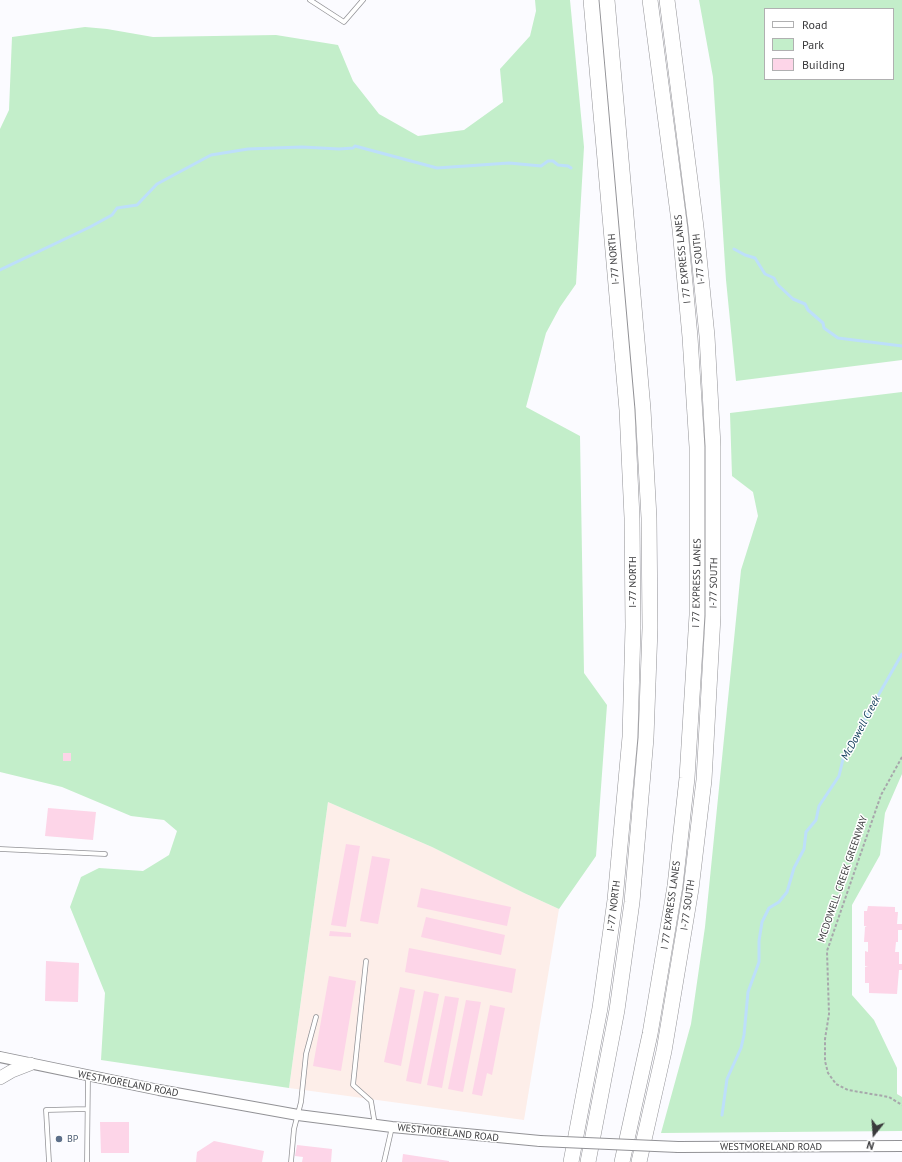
<!DOCTYPE html>
<style>
body{margin:0}
#map{position:relative;width:902px;height:1162px;overflow:hidden;background:#fbfbff;font-family:"PT Sans",sans-serif}
canvas{display:block}
.legend{position:absolute;left:764px;top:8px;width:130px;height:72px;box-sizing:border-box;background:#fff;border:1px solid #b0b0b1;margin:0;padding:5px 7px;list-style:none;font-size:12px;color:#3a3a3c}
.legend li{display:flex;align-items:center;gap:8px;height:20px}
.legend b{width:20px;border:1px solid #b0b0b1}
.north{position:absolute;left:854px;top:1114px;width:40px;height:40px;-webkit-text-stroke:3px #fff;paint-order:stroke;rotate:197deg;font-size:11px;font-weight:700;line-height:16px;text-align:center;color:#3a3a3c}
.north::after{content:'';display:block;margin:auto;width:14px;height:18px;background:#3a3a3c;clip-path:polygon(50% 0,100% 100%,50% 72%,0 100%)}
</style>
<div id="map">
<canvas width="902" height="1162"></canvas>
<ul class="legend">
<li><b style="height:5px;background:#fff"></b>Road</li>
<li><b style="height:11px;background:#c3eeca"></b>Park</li>
<li><b style="height:11px;background:#fdd5e8"></b>Building</li>
</ul>
<div class="north">N</div>
</div>
<script>
const ctx = document.querySelector('canvas').getContext('2d');
ctx.lineJoin = 'round';
function fill(path, color) {
  ctx.fillStyle = color;
  ctx.fill(path, 'evenodd');
}
function shape(rows) {
  const path = new Path2D();
  for (const r of rows) {
    path.moveTo(r[0], r[1]);
    for (let i = 2; i < r.length; i += 2) path.lineTo(r[i], r[i + 1]);
  }
  return path;
}
function stroke(path, color, width, dash) {
  ctx.strokeStyle = color;
  ctx.lineWidth = width;
  ctx.lineCap = dash ? 'butt' : 'round';
  ctx.setLineDash(dash || []);
  ctx.stroke(path);
}
function label(font, color, halo, rows, align = 'center') {
  ctx.font = font + ' "PT Sans",sans-serif';
  ctx.lineWidth = 3;
  ctx.setLineDash([]);
  ctx.textBaseline = 'middle';
  ctx.strokeStyle = halo;
  ctx.fillStyle = color;
  for (const [text, x, y, turn = 0] of rows) {
    ctx.save();
    ctx.translate(x, y);
    ctx.rotate((+turn || 0) * Math.PI / 180);
    ctx.textAlign = isNaN(turn) ? turn : align;
    if (halo) ctx.strokeText(text, 0, 0);
    ctx.fillText(text, 0, 0);
    ctx.restore();
  }
}
fill(shape([
 [328,802,432,847,524,893,559,909,524,1120,289,1088]
]), '#fdeee9');
fill(shape([
 [535,0,570,0,584,147,576,284,560,307,546,333,526,407,580,436,584,673,607,705,596,856,559,909,524,893,432,847,328,802,289,1088,101,1060,105,993,70,907,81,877,99,868,143,871,169,855,177,831,164,820,131,816,62,787,0,772,0,129,9,110,12,37,85,27,107,29,153,37,276,35,338,45,353,81,379,114,418,136,464,130,503,102,500,69,530,36,536,11],
 [699,0,902,0,902,360,736,381,726,280,713,77],
 [765,9,893,9,893,79,765,79],
 [902,392,902,774,885,813,880,855,852,905,852,995,874,1020,897,1068,897,1094,902,1097,902,1131,661,1133,691,1024,705,927,741,570,758,516,753,492,732,476,730,413]
]), '#c3eeca');
stroke(shape([
 [734,249,745,255,755,258,765,274,774,278,777,284,793,299,805,304,808,310,823,323,824,328,838,338,902,346],
 [0,270,90,227,112,215,117,208,137,205,157,184,211,155,248,149,302,147,339,149,353,148,355,146,437,168,509,163,541,166,548,161,553,161,558,165,568,166,571,168],
 [722,1115,727,1079,741,1048,744,1035,748,992,759,962,759,941,762,922,769,908,779,902,787,892,794,868,804,849,806,832,816,820,819,806,839,776,844,755,902,654]
]), '#bddffa', 3);
fill(shape([
 [63,753,71,753,71,761,63,761],
 [48,808,96,812,93,840,45,836],
 [346,844,360,846,346,927,331,925],
 [372,856,390,859,378,924,360,921],
 [421,888,511,907,507,926,417,907],
 [868,906,895,907,895,912,898,912,897,924,902,924,902,930,898,930,898,942,896,942,895,952,899,952,899,964,902,964,902,970,899,970,897,994,869,993,869,983,865,983,865,967,868,967,865,966,865,951,868,952,868,942,864,942,865,927,867,926,864,926,864,911,867,911],
 [426,917,505,935,501,955,421,937],
 [330,931,351,933,351,937,329,936],
 [409,948,516,969,512,993,405,972],
 [46,961,79,963,78,1002,45,1001],
 [329,976,356,981,341,1071,313,1066],
 [400,987,415,990,401,1066,384,1062],
 [424,991,439,994,421,1084,406,1081],
 [445,996,459,998,442,1088,427,1085],
 [466,1000,481,1002,463,1092,448,1089],
 [490,1005,505,1008,492,1075,487,1073,482,1096,472,1094],
 [100,1122,129,1122,129,1153,101,1153],
 [214,1141,264,1151,262,1162,196,1162,197,1152],
 [297,1145,332,1149,331,1162,302,1162,303,1157,295,1156],
 [403,1154,449,1161,449,1162,402,1162]
]), '#fdd5e8');
const service = shape([
 [310,0,344,22,363,0],
 [0,849,105,854],
 [366,961,353,1085,371,1101,375,1125],
 [49,1162,46,1110,87,1109],
 [87,1162,88,1077],
 [291,1162,294,1129,301,1102,306,1054,316,1017],
 [384,1162,392,1127]
]);
const tertiary = shape([
 [0,1057,159,1090,298,1115,392,1127,540,1141],
 [678,1147,902,1146]
]);
const primary = shape([
 [0,1078,12,1071,30,1064]
]);
const motorway = shape([
 [571,1162,600,1008,615,900,630,737,633,627,632,518,627,410,591,0],
 [588,1162,617,1010,632,902,646,738,650,628,649,518,643,409,607,0],
 [622,1162,650,1034,675,886,687,778,697,615,697,447,690,337,680,229,650,0],
 [639,1162,664,1051,691,889,704,780,713,616,713,446,707,336,696,227,667,0]
]);
stroke(service, '#929296', 5.5);
stroke(tertiary, '#929296', 12);
stroke(primary, '#929296', 14);
stroke(motorway, '#929296', 16);
stroke(shape([
 [902,757,881,795,827,951,829,1014,825,1039,825,1061,828,1073,836,1084,848,1090,889,1097,902,1105]
]), '#a7a7ab', 2, [3, 2]);
stroke(service, '#fff', 4);
stroke(tertiary, '#fff', 10);
stroke(primary, '#fff', 13);
stroke(motorway, '#fff', 15);
const tertiaryBridge = shape([
 [540,1141,678,1147]
]);
stroke(tertiaryBridge, '#929296', 12, []);
stroke(tertiaryBridge, '#fff', 10);
for (const [x, y, r, color] of [
 [59,1139,4,"#5c6f8a"]
]) {
  const dot = new Path2D();
  dot.arc(x, y, r, 0, 2 * Math.PI);
  ctx.fillStyle = color;
  ctx.fill(dot);
  stroke(dot, '#fff', 1.5);
}
label('10px', '#3a3a3c', '#fff', [
 ["I-77 NORTH",614,259,-95],
 ["I 77 EXPRESS LANES",683,259,-96],
 ["I-77 SOUTH",699,259,-96],
 ["I-77 NORTH",633,582,-90],
 ["I 77 EXPRESS LANES",697,583,-89],
 ["I-77 SOUTH",714,583,-89],
 ["MCDOWELL CREEK GREENWAY",843,879,-71],
 ["I 77 EXPRESS LANES",671,905,-82],
 ["I-77 SOUTH",688,905,-82],
 ["I-77 NORTH",614,906,-83],
 ["WESTMORELAND ROAD",128,1084,11],
 ["WESTMORELAND ROAD",448,1133,6],
 ["WESTMORELAND ROAD",771,1147]
]);
label('10px', '#4e5e75', '#fff', [
 ["BP",67,1139]
], 'left');
label('italic 11px', '#0f3c59', '#fff', [
 ["McDowell Creek",861,728,-62]
]);
</script>
